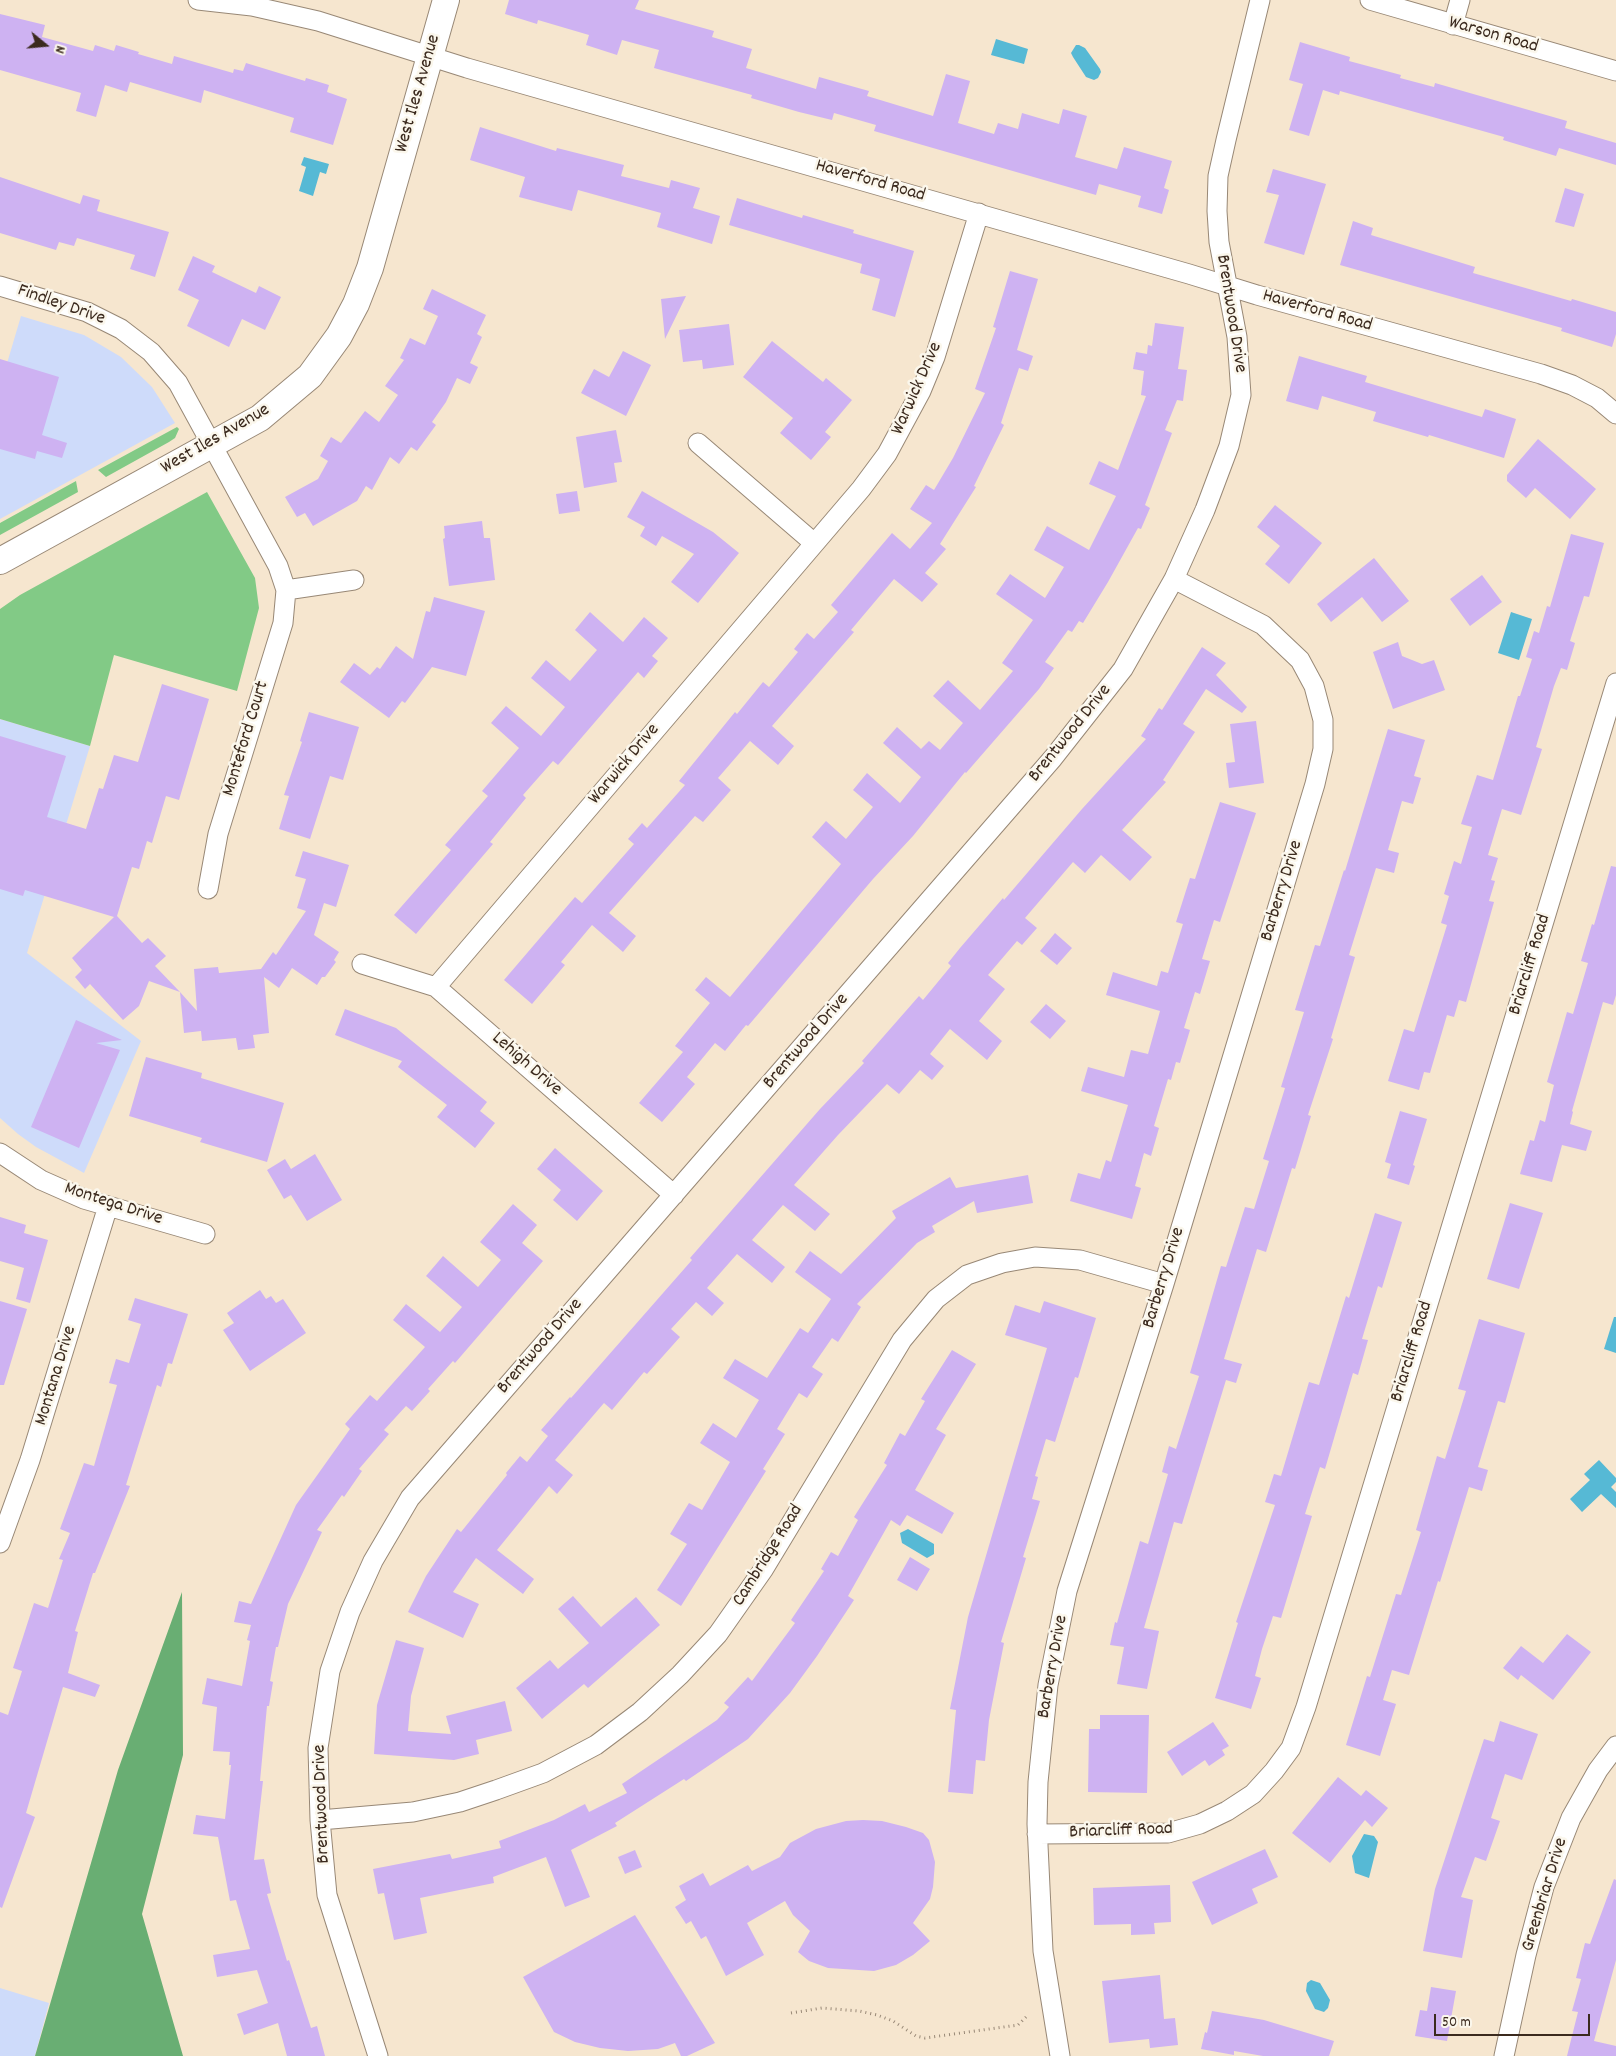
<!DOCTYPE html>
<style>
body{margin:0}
#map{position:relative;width:1616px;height:2056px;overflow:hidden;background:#f6e6cf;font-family:Dekko,sans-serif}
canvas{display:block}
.north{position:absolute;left:20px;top:20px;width:50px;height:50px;-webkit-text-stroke:4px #fbf7ec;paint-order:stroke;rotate:107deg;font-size:14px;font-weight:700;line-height:20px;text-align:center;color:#3b2a1e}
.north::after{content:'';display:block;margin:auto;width:18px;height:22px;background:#3b2a1e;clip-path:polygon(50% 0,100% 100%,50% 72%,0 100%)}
.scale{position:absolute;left:1434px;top:2014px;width:156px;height:22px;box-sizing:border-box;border:2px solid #3b2a1e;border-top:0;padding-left:6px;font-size:15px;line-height:18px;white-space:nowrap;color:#3b2a1e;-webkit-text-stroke:4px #fbf7ec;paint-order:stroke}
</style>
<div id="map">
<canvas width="1616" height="2056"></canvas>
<div class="north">N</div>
<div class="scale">50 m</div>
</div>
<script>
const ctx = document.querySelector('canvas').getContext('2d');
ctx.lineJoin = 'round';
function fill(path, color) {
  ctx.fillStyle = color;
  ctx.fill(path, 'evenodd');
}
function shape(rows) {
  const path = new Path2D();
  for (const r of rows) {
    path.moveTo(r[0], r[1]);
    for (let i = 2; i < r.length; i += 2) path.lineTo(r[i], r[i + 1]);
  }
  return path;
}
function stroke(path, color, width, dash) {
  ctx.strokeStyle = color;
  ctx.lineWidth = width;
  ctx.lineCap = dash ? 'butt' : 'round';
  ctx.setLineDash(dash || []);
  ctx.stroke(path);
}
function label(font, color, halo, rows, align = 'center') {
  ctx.font = font + ' Dekko,sans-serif';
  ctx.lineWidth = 5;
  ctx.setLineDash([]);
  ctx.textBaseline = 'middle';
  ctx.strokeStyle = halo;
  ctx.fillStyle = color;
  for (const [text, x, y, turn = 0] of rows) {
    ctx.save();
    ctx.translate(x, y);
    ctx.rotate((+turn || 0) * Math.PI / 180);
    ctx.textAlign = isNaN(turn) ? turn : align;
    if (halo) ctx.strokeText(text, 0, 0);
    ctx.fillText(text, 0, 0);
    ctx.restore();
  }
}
fill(shape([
 [21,316,84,335,121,357,152,387,175,423,0,519,0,387],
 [0,719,90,746,27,953,141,1041,84,1173,36,1147,18,1134,0,1118],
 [0,1988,49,2003,35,2056,0,2056]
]), '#cedbfa');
fill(shape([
 [177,427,179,429,175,438,169,442,106,477,98,470],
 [76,481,78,492,0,535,0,523],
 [207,492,255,578,259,608,237,691,114,655,90,746,0,719,0,609,20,595]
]), '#82ca86');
fill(shape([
 [182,1592,183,1755,142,1914,183,2056,35,2056,118,1770]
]), '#69ae73');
fill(shape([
 [996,39,1028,49,1024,64,991,55],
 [1076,45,1079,45,1085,48,1100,69,1101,72,1098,78,1094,80,1086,77,1073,57,1071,53],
 [304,157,329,164,326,174,320,172,313,196,299,191,306,167,301,165],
 [1511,612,1532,619,1519,660,1498,653],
 [1614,1317,1616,1317,1616,1353,1604,1349],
 [1599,1460,1616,1478,1616,1482,1611,1487,1616,1492,1616,1508,1601,1494,1582,1512,1570,1499,1590,1480,1584,1474],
 [908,1529,934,1544,934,1554,927,1558,902,1543,900,1533],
 [1364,1834,1374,1836,1378,1842,1369,1878,1355,1873,1352,1856],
 [1311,1980,1320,1983,1330,2000,1328,2008,1324,2012,1315,2009,1306,1991,1307,1983]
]), '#56b9d5');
fill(shape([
 [509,0,639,0,635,9,714,31,712,37,752,49,746,68,816,89,819,77,869,91,867,96,933,116,946,74,970,81,958,123,994,134,998,123,1018,129,1022,113,1059,124,1063,109,1087,116,1075,157,1117,169,1124,147,1172,161,1164,188,1169,190,1162,214,1138,207,1141,196,1099,184,1096,195,874,131,876,125,834,113,832,120,799,112,751,98,752,95,654,68,659,50,622,40,617,55,586,45,589,35,538,20,537,24,505,14],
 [0,14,45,25,42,37,93,51,95,45,114,51,116,45,139,52,138,54,172,64,174,56,233,73,234,69,243,71,246,63,305,81,306,78,329,85,327,92,347,99,333,145,290,132,294,118,204,90,201,103,130,82,127,92,105,85,96,117,76,111,81,93,0,70],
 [1300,42,1350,57,1349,61,1401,75,1400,78,1434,87,1435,83,1567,121,1565,128,1616,143,1616,165,1559,148,1556,156,1503,140,1504,137,1340,91,1339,95,1323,90,1309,136,1289,130,1303,84,1289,80],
 [480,127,556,151,557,148,624,165,621,176,669,188,671,180,700,188,693,208,720,216,712,244,657,227,661,213,578,190,572,211,519,197,525,177,470,160],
 [1273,169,1326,184,1304,255,1264,243,1279,195,1266,192],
 [0,177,80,204,83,195,100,200,97,211,169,232,155,277,130,269,135,255,77,238,74,246,59,242,56,250,0,233],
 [1565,188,1584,194,1574,227,1555,222],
 [737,198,802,218,803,215,854,230,853,233,914,251,895,317,872,310,880,279,860,273,862,264,729,225],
 [1353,221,1373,228,1371,235,1475,267,1473,273,1571,301,1572,299,1616,312,1616,334,1612,347,1561,331,1562,328,1340,265],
 [193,256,215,266,212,272,256,293,259,286,281,297,265,330,242,319,229,347,187,326,199,300,178,290],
 [1010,271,1038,279,1017,350,1033,356,1028,371,1019,368,1001,423,1004,425,974,486,976,487,940,544,946,549,925,573,938,584,922,602,894,579,851,630,854,632,772,726,794,746,778,765,750,741,718,778,731,790,703,822,695,816,609,913,636,936,623,952,592,925,561,962,565,965,532,1004,504,980,575,897,582,903,634,844,628,839,642,823,647,828,685,785,679,781,735,712,737,714,763,682,769,687,798,652,794,649,807,633,814,639,838,612,831,605,892,533,910,549,932,523,910,509,926,485,934,490,953,458,985,393,975,389,996,328,993,327],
 [432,289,486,315,477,334,482,337,470,363,478,367,470,384,457,378,446,402,432,422,436,425,417,451,411,447,399,464,390,457,372,490,366,486,357,501,313,526,305,513,297,517,285,497,318,479,328,461,320,456,331,437,341,443,365,411,379,422,398,395,385,386,404,360,400,358,410,338,425,345,438,316,423,309],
 [686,296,665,339,661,299],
 [1155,323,1184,327,1178,369,1187,370,1183,401,1177,400,1165,430,1172,433,1145,505,1150,508,1141,529,1138,528,1108,582,1083,623,1079,621,1072,632,1068,630,1045,662,1054,668,1039,689,966,773,965,772,913,836,873,879,748,1026,746,1025,725,1051,715,1043,687,1077,695,1084,662,1122,639,1103,683,1052,675,1046,710,1003,695,990,706,977,730,997,841,864,812,837,826,821,846,839,873,807,853,790,867,773,900,803,921,777,883,743,897,727,921,749,929,741,940,750,963,723,933,696,948,680,980,710,1013,671,1002,663,1033,620,996,594,1010,574,1045,598,1064,567,1034,550,1047,526,1089,550,1116,496,1089,484,1099,461,1118,470,1146,396,1141,395,1144,371,1133,369,1136,352,1147,354,1148,345,1152,346],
 [729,324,734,365,703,369,702,360,683,362,679,330],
 [772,341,823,382,826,378,852,400,825,432,831,437,811,460,780,433,793,418,743,377],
 [623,351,651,365,626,416,581,393,594,369,609,377],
 [1299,356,1367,376,1365,382,1482,417,1485,409,1516,419,1504,458,1429,435,1428,437,1373,421,1376,412,1322,396,1318,410,1286,401],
 [0,359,59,377,42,435,67,443,62,458,37,451,35,459,0,449],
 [616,430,622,462,614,463,617,482,584,488,576,437],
 [1538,439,1596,489,1570,519,1535,488,1526,498,1507,481,1507,475],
 [577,491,580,511,559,514,556,494],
 [642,491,713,532,739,553,698,603,671,582,694,554,662,536,656,546,640,536,645,527,627,517],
 [1275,505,1322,543,1289,584,1265,564,1280,546,1257,527],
 [482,521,484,538,490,538,495,580,449,586,443,539,445,538,444,526],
 [1571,534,1604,543,1589,597,1584,596,1570,641,1575,643,1567,670,1561,668,1554,686,1536,747,1542,749,1521,815,1502,809,1488,855,1498,858,1491,880,1495,881,1489,901,1494,902,1466,1002,1459,1000,1454,1017,1447,1015,1430,1073,1424,1072,1419,1090,1388,1081,1404,1029,1414,1032,1447,925,1441,923,1449,896,1444,894,1454,861,1461,864,1472,827,1461,824,1477,775,1493,780,1518,696,1520,696,1532,659,1526,657,1534,631,1539,633,1547,606,1550,607],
 [1374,558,1409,601,1382,622,1362,597,1331,622,1317,604],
 [1482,575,1502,602,1470,626,1450,599],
 [434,597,485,611,466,676,432,667,405,703,402,701,389,718,340,682,354,663,370,675,377,667,380,669,396,646,413,659,426,611,430,612],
 [590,612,623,642,644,617,668,638,652,656,658,661,644,678,638,672,558,765,553,761,523,795,526,798,490,842,493,844,416,934,394,915,451,850,445,845,488,796,482,791,519,748,491,723,506,706,541,736,565,707,531,678,546,660,570,681,597,650,575,630],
 [1398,642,1402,656,1422,664,1434,660,1445,690,1393,709,1373,652],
 [1202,647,1226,663,1216,675,1247,707,1242,713,1206,689,1183,724,1195,732,1163,780,1166,782,1122,830,1152,857,1130,881,1101,855,1085,873,1073,862,1025,918,1037,928,1022,945,1017,941,988,975,1005,989,979,1021,1002,1041,987,1060,950,1029,930,1054,944,1066,932,1080,920,1070,899,1094,887,1084,838,1135,794,1185,830,1214,815,1231,783,1205,752,1240,785,1267,772,1283,737,1254,707,1288,724,1303,712,1316,696,1302,671,1329,680,1337,647,1374,644,1372,612,1410,604,1403,555,1460,573,1475,557,1494,549,1486,497,1550,534,1579,523,1594,476,1558,453,1592,479,1604,463,1638,408,1612,426,1576,457,1529,461,1532,507,1475,506,1473,520,1456,527,1462,548,1436,541,1430,570,1397,571,1398,692,1260,690,1258,820,1109,864,1063,862,1061,919,996,923,1000,951,966,948,963,960,948,1003,898,1004,900,1082,809,1146,739,1141,736,1159,708,1162,710],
 [162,684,209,699,179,800,166,796,152,843,147,841,139,869,132,867,117,916,142,943,148,938,166,956,155,966,180,992,149,981,139,1006,123,1020,90,984,85,989,75,977,82,970,72,958,114,917,25,890,23,896,0,889,0,736,66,756,47,817,86,829,99,788,103,789,114,755,138,762],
 [309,712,359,727,343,780,330,776,310,839,279,829,289,796,284,795,302,742,300,741],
 [1256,721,1264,783,1229,788,1226,763,1235,762,1230,724],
 [1388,729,1425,740,1414,776,1421,778,1413,804,1402,801,1388,850,1399,853,1394,873,1376,868,1349,955,1355,957,1331,1038,1333,1039,1308,1115,1311,1116,1295,1169,1292,1168,1266,1252,1257,1249,1224,1359,1242,1364,1236,1383,1226,1380,1182,1524,1174,1522,1144,1628,1159,1631,1147,1689,1117,1684,1124,1647,1110,1645,1115,1622,1117,1623,1140,1541,1148,1544,1168,1474,1162,1472,1169,1446,1176,1449,1199,1376,1190,1373,1221,1266,1226,1267,1245,1207,1254,1209,1269,1161,1263,1159,1285,1088,1281,1087,1304,1012,1295,1010,1315,945,1320,946,1344,870,1345,871],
 [1220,802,1256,813,1220,922,1214,920,1202,959,1210,961,1200,994,1195,992,1184,1028,1190,1030,1180,1063,1176,1062,1171,1080,1168,1079,1154,1126,1159,1128,1151,1156,1144,1153,1135,1186,1141,1188,1132,1219,1070,1201,1078,1173,1100,1179,1106,1160,1111,1162,1128,1105,1081,1091,1088,1067,1124,1077,1131,1050,1148,1054,1160,1011,1106,995,1113,972,1157,986,1161,971,1168,973,1183,924,1176,922,1190,878,1195,879],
 [303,851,349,865,336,907,324,903,314,935,339,952,334,960,336,962,325,977,322,977,317,985,292,968,279,988,264,977,269,1033,253,1035,255,1048,238,1050,236,1038,202,1041,201,1031,184,1033,180,992,197,1011,194,969,218,967,219,973,261,969,273,952,276,955,306,911,297,908,306,879,295,876],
 [1611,866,1616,867,1616,995,1613,1005,1603,1002,1572,1111,1573,1112,1570,1124,1592,1131,1586,1151,1562,1145,1552,1182,1520,1174,1530,1140,1534,1141,1540,1120,1545,1122,1554,1085,1547,1082,1567,1012,1573,1014,1588,963,1581,961,1592,924,1594,925],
 [1055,933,1072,948,1057,965,1040,951],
 [1046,1004,1066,1021,1050,1039,1030,1022],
 [345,1009,396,1028,487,1102,480,1111,495,1123,475,1148,437,1117,447,1105,398,1067,402,1061,335,1035],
 [76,1020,122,1040,96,1043,120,1050,79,1148,31,1127],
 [146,1057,202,1073,201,1078,284,1103,267,1162,200,1142,202,1138,129,1116],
 [1400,1111,1427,1119,1413,1165,1415,1166,1409,1185,1387,1178,1391,1164,1385,1162],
 [555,1148,603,1191,577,1221,553,1200,561,1190,537,1169],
 [315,1154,342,1200,307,1221,291,1195,284,1199,267,1170,285,1159,291,1169],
 [1028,1175,1033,1203,977,1213,974,1201,932,1226,935,1232,917,1243,857,1304,861,1307,838,1342,832,1338,812,1367,823,1374,807,1398,799,1393,777,1429,785,1434,763,1469,766,1471,681,1606,657,1590,687,1544,670,1534,689,1503,702,1510,730,1462,700,1443,713,1423,736,1438,759,1400,723,1378,735,1359,767,1378,800,1328,808,1333,831,1299,795,1272,810,1251,841,1274,896,1218,892,1211,950,1177,956,1188],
 [1510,1203,1543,1213,1519,1289,1487,1279],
 [513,1204,537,1225,522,1243,543,1261,455,1363,453,1361,428,1389,430,1391,412,1411,406,1406,384,1430,389,1434,359,1469,362,1471,344,1497,342,1495,317,1530,322,1532,288,1604,278,1647,276,1647,270,1681,273,1682,269,1706,267,1706,260,1781,263,1781,254,1860,264,1859,271,1893,267,1894,287,1961,289,1960,311,2028,317,2026,325,2056,287,2056,278,2023,244,2035,237,2014,268,2003,257,1970,217,1977,213,1955,250,1949,236,1900,230,1901,218,1837,193,1834,196,1815,225,1819,231,1765,229,1765,230,1752,213,1751,217,1707,202,1704,207,1678,242,1686,250,1641,247,1640,251,1625,234,1622,239,1601,251,1604,296,1505,350,1429,345,1424,370,1395,377,1401,425,1347,393,1320,406,1304,440,1332,462,1307,426,1276,443,1256,478,1287,501,1260,480,1242],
 [1375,1213,1402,1222,1382,1288,1378,1286,1362,1339,1368,1340,1358,1375,1353,1373,1325,1469,1320,1467,1305,1514,1312,1516,1281,1618,1273,1616,1262,1649,1255,1676,1261,1678,1251,1709,1215,1698,1238,1623,1236,1622,1275,1505,1265,1502,1274,1474,1281,1476,1309,1382,1319,1385,1346,1296,1349,1298],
 [0,1217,26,1225,24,1233,48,1240,30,1303,16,1299,24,1268,0,1261],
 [260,1290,266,1299,271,1296,276,1303,283,1299,306,1333,250,1371,223,1330,234,1323,227,1313],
 [135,1298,188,1314,172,1364,168,1363,161,1387,157,1385,126,1485,130,1486,95,1573,93,1573,75,1631,78,1632,68,1673,100,1685,95,1697,63,1687,26,1813,35,1817,2,1908,0,1907,0,1712,8,1715,22,1671,13,1668,34,1603,48,1608,63,1560,59,1559,70,1533,60,1529,84,1463,94,1466,117,1385,109,1383,116,1359,129,1363,141,1324,128,1320],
 [0,1301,27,1309,4,1385,0,1385],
 [1044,1301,1096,1318,1078,1378,1075,1377,1055,1442,1046,1439,1035,1476,1038,1477,1032,1499,1040,1501,1023,1557,1026,1558,1001,1642,1004,1643,989,1720,985,1761,976,1760,973,1794,948,1792,956,1710,950,1709,968,1617,1047,1348,1005,1335,1015,1305,1040,1313],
 [1479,1319,1525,1333,1505,1403,1498,1401,1478,1467,1488,1470,1482,1491,1469,1487,1440,1582,1438,1581,1409,1675,1392,1670,1383,1700,1396,1704,1380,1756,1346,1745,1367,1676,1370,1677,1396,1594,1401,1595,1421,1532,1416,1530,1437,1456,1445,1459,1466,1391,1458,1389],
 [952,1350,976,1364,936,1429,946,1435,915,1490,954,1513,942,1534,907,1515,900,1526,891,1520,848,1596,854,1600,817,1656,790,1693,748,1739,686,1781,684,1779,615,1823,617,1826,571,1850,590,1897,565,1907,546,1857,493,1877,494,1883,420,1898,427,1933,394,1940,384,1893,378,1894,373,1869,450,1854,452,1859,501,1848,499,1841,554,1820,585,1804,589,1812,627,1793,622,1784,717,1720,729,1707,724,1703,748,1677,752,1681,795,1623,791,1620,824,1571,821,1569,831,1552,838,1556,858,1520,854,1517,887,1465,884,1463,900,1433,905,1436,925,1401,921,1399],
 [910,1557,930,1569,917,1591,897,1580],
 [573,1596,601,1627,636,1597,660,1625,588,1688,584,1684,542,1719,516,1688,550,1660,558,1669,589,1643,558,1609],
 [1567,1634,1591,1652,1553,1700,1521,1675,1518,1680,1503,1668,1521,1646,1543,1663],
 [396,1640,424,1648,411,1696,408,1731,451,1734,446,1716,505,1701,512,1731,476,1740,479,1754,454,1760,374,1754,377,1705],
 [1100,1715,1149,1715,1147,1793,1088,1792,1089,1729,1100,1729],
 [1500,1721,1538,1734,1522,1780,1505,1774,1491,1818,1500,1821,1486,1861,1475,1857,1461,1897,1473,1900,1462,1958,1423,1951,1435,1889,1484,1739,1494,1742],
 [1213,1722,1229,1746,1222,1750,1225,1755,1209,1766,1205,1760,1182,1776,1167,1752],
 [1338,1777,1361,1796,1366,1790,1388,1808,1372,1827,1365,1820,1330,1863,1292,1833],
 [863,1820,882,1821,906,1827,923,1833,929,1840,935,1862,933,1887,930,1899,913,1923,930,1941,913,1955,896,1965,874,1971,828,1968,809,1961,798,1952,810,1931,793,1915,785,1901,747,1923,764,1955,726,1976,706,1936,701,1939,691,1921,686,1924,675,1907,686,1900,679,1886,703,1873,710,1886,748,1865,752,1871,780,1857,790,1843,816,1829,846,1821],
 [1265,1849,1278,1877,1252,1889,1258,1903,1212,1925,1192,1882],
 [635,1850,642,1867,625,1874,618,1857],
 [1614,1879,1616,1880,1616,1960,1594,2041,1616,2046,1616,2056,1567,2056,1578,2012,1572,2011,1581,1979,1576,1978,1585,1943,1590,1944],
 [1170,1885,1171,1922,1154,1923,1155,1934,1131,1935,1131,1924,1094,1925,1093,1888],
 [635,1915,715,2043,687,2056,681,2056,675,2043,658,2049,628,2051,600,2048,575,2042,554,2032,523,1977],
 [1160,1975,1164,2019,1175,2018,1178,2045,1150,2048,1149,2039,1109,2043,1102,1981],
 [1431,1987,1456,1991,1447,2041,1415,2036,1420,2010,1427,2011],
 [1212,2011,1264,2020,1334,2041,1329,2056,1263,2056,1234,2051,1234,2055,1201,2049,1205,2032,1207,2033]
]), '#ceb2f2');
const street = shape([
 [198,0,252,6,318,21,467,68,1189,274,1257,295,1541,374,1572,385,1597,398,1616,414],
 [1370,0,1616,71],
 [1453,25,1460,0],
 [0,286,87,312,121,329,151,352,178,383,278,566,286,590,283,623,218,834,208,889],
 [698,443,814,543],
 [286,590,354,580],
 [362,964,436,987,674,1195],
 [436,987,861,489,887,454,921,391,935,357,979,213],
 [0,1153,41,1180,84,1199,205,1234],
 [0,1543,30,1460,108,1206],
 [320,1820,413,1812,460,1802,496,1790,543,1773,596,1745,640,1712,680,1675,718,1634,763,1570,902,1340,936,1299,967,1275,1002,1263,1035,1257,1080,1260,1164,1284],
 [1037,1834,1168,1833,1200,1824,1227,1811,1253,1794,1274,1771,1291,1748,1306,1707,1616,683],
 [378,2056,327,1895,320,1820,318,1748,330,1671,350,1612,373,1561,410,1498,1053,758,1123,669,1174,579,1205,510,1229,446,1241,395,1237,337,1219,242,1217,211,1218,176,1226,140,1260,0],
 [1060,2056,1043,1951,1037,1824,1038,1782,1048,1685,1067,1591,1164,1284,1315,784,1323,749,1323,720,1314,686,1300,660,1263,625,1174,579],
 [1504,2056,1526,1955,1544,1887,1571,1818,1598,1770,1616,1746]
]);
const secondary = shape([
 [0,561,260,418,310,376,339,336,356,304,370,268,446,0]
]);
stroke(street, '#988876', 21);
stroke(secondary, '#988876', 28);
stroke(shape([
 [791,2013,822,2008,859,2011,877,2015,893,2021,916,2036,925,2038,1018,2025,1027,2016]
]), '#988876', 3, [1, 4]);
stroke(street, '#fff', 19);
stroke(secondary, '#fff', 26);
label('19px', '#3b2a1e', '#fbf7ec', [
 ["Warson Road",1493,36,16],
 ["West Iles Avenue",419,94,-74],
 ["Haverford Road",870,182,16],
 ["Findley Drive",61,306,19],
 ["Haverford Road",1317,312,16],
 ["Brentwood Drive",1230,314,81],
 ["Warwick Drive",918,389,-66],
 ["West Iles Avenue",216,440,-30],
 ["Brentwood Drive",1071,734,-51],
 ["Monteford Court",247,739,-73],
 ["Warwick Drive",625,765,-50],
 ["Barberry Drive",1283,891,-73],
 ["Briarcliff Road",1531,965,-73],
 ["Brentwood Drive",807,1042,-49],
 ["Lehigh Drive",526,1065,41],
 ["Montega Drive",113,1205,18],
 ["Barberry Drive",1165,1278,-73],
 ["Brentwood Drive",541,1347,-49],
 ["Briarcliff Road",1413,1352,-73],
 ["Montana Drive",57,1376,-73],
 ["Cambridge Road",769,1556,-58],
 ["Barberry Drive",1054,1667,-80],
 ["Brentwood Drive",323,1804,-92],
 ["Briarcliff Road",1121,1832,-2],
 ["Greenbriar Drive",1546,1895,-73]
]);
</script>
